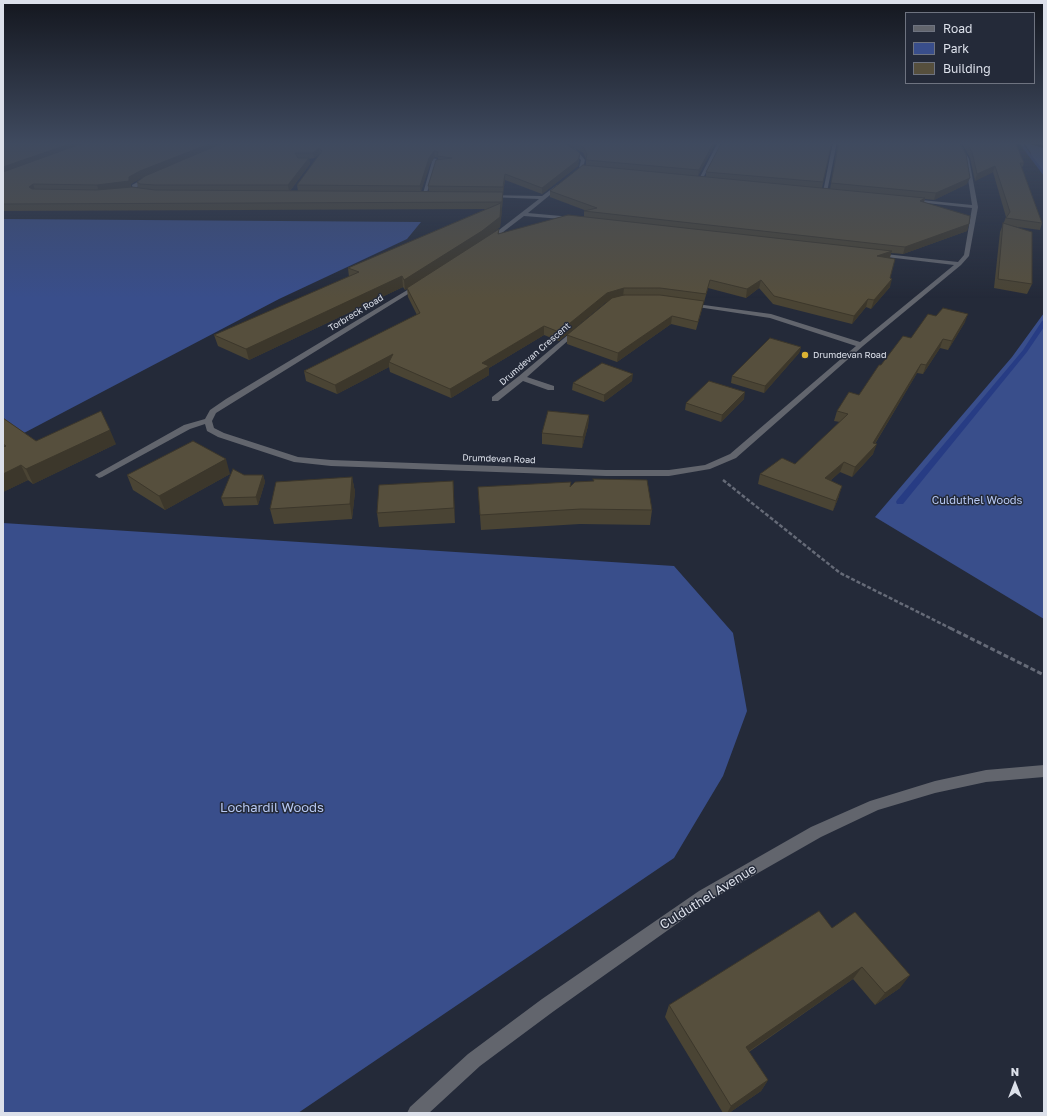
<!DOCTYPE html>
<style>
body{margin:0}
#map{position:relative;width:1047px;height:1116px;overflow:hidden;background:#242a39;font-family:"Golos Text",sans-serif}
canvas{display:block}
.frame{position:absolute;inset:0;border:4px solid #dce0ea;pointer-events:none}
.legend{position:absolute;left:905px;top:12px;width:130px;height:72px;box-sizing:border-box;background:#242a39;border:1px solid #6e7380;margin:0;padding:5px 7px;list-style:none;font-size:12px;color:#dce0ea}
.legend li{display:flex;align-items:center;gap:8px;height:20px}
.legend b{width:20px;border:1px solid #6e7380}
.north{position:absolute;left:995px;top:1064px;width:40px;height:40px;-webkit-text-stroke:3px #242a39;paint-order:stroke;rotate:0deg;font-size:11px;font-weight:700;line-height:16px;text-align:center;color:#dce0ea}
.north::after{content:'';display:block;margin:auto;width:14px;height:18px;background:#dce0ea;clip-path:polygon(50% 0,100% 100%,50% 72%,0 100%)}
</style>
<div id="map">
<canvas width="1047" height="1116"></canvas>
<div class="frame"></div>
<ul class="legend">
<li><b style="height:5px;background:#62656d"></b>Road</li>
<li><b style="height:11px;background:#394e8b"></b>Park</li>
<li><b style="height:11px;background:#564f3d"></b>Building</li>
</ul>
<div class="north">N</div>
</div>
<script>
const ctx = document.querySelector('canvas').getContext('2d');
ctx.lineJoin = 'round';
function fill(path, color) {
  ctx.fillStyle = color;
  ctx.fill(path, 'evenodd');
}
function shape(rows) {
  const path = new Path2D();
  for (const r of rows) {
    path.moveTo(r[0], r[1]);
    for (let i = 2; i < r.length; i += 2) path.lineTo(r[i], r[i + 1]);
  }
  return path;
}
function stroke(path, color, width, dash) {
  ctx.strokeStyle = color;
  ctx.lineWidth = width;
  ctx.lineCap = dash ? 'butt' : 'round';
  ctx.setLineDash(dash || []);
  ctx.stroke(path);
}
function label(font, color, halo, rows, align = 'center') {
  ctx.font = font + ' "Golos Text",sans-serif';
  ctx.lineWidth = 3;
  ctx.setLineDash([]);
  ctx.textBaseline = 'middle';
  ctx.strokeStyle = halo;
  ctx.fillStyle = color;
  for (const [text, x, y, turn = 0] of rows) {
    ctx.save();
    ctx.translate(x, y);
    ctx.rotate((+turn || 0) * Math.PI / 180);
    ctx.textAlign = isNaN(turn) ? turn : align;
    if (halo) ctx.strokeText(text, 0, 0);
    ctx.fillText(text, 0, 0);
    ctx.restore();
  }
}
fill(shape([
 [1023,142,1044,148,1044,175,1031,156,1031,153],
 [3,219,421,222,407,239,279,299,3,444],
 [1044,313,1044,619,875,517,1012,357],
 [3,523,674,566,733,633,747,711,723,776,674,858,298,1113,3,1113]
]), '#394e8b');
fill(shape([
 [1018,142,1022,142,1044,172,1044,176,1018,142],
 [1044,320,1044,327,1027,352,903,504,897,504,896,502,897,500,1023,350,1042,321,1044,320]
]), '#273c84');
stroke(shape([
 [723,480,840,573,952,629]
]), '#656a77', 2.5, [4, 2]);
stroke(shape([
 [950,628,1044,675]
]), '#656a77', 3, [5, 2.5]);
fill(shape([
 [558,142,563,142,576,149,585,160,583,168,576,176,572,175,579,168,581,160,572,151,558,142],
 [718,142,722,142,702,180,698,181,718,142],
 [833,142,837,142,827,192,825,193,823,192,833,142],
 [956,142,960,142,969,159,978,207,969,256,961,265,863,346,736,458,710,469,669,476,606,476,331,466,294,462,218,437,207,431,205,424,190,429,102,477,99,478,95,475,184,425,205,419,210,410,226,399,419,283,422,285,421,286,216,413,212,421,214,428,224,433,298,457,331,460,606,470,669,470,705,465,730,454,856,346,770,318,691,306,688,304,689,303,771,314,860,342,954,265,878,256,875,254,876,253,958,262,964,255,972,208,908,201,911,199,972,205,965,159,956,142],
 [433,158,437,159,426,196,422,197,433,158],
 [147,177,151,178,137,187,137,189,147,192,147,194,133,191,132,185,147,177],
 [557,185,561,186,528,213,572,217,574,218,574,220,524,216,490,242,486,242,486,240,539,199,489,197,487,195,542,196,557,185],
 [575,329,580,330,527,377,554,386,554,390,548,390,523,381,498,401,492,401,492,397,519,376,575,329],
 [1044,765,1044,777,986,782,935,793,878,810,821,837,709,901,554,1011,480,1066,429,1113,407,1113,410,1107,468,1054,542,999,699,891,811,827,870,801,935,781,986,770,1044,765]
]), '#62656d');
fill(shape([
 [3,142,563,142,580,154,578,166,542,194,505,180,503,193,503,198,500,227,489,235,499,229,499,234,584,217,584,211,587,211,550,197,550,191,586,165,586,159,583,153,564,142,716,142,698,176,706,177,706,172,832,142,822,188,830,189,838,142,959,142,967,184,934,200,925,199,924,202,969,224,967,231,903,254,891,253,890,258,890,287,871,309,866,307,852,324,773,304,759,288,746,298,708,288,704,302,703,302,702,309,696,330,671,324,617,362,567,344,567,335,609,301,606,302,559,341,544,335,489,368,489,375,451,398,390,372,389,367,337,394,306,381,304,371,417,315,408,297,407,289,405,290,403,287,249,360,218,346,214,335,349,277,348,268,486,209,3,211],
 [320,154,297,185,298,191,290,191,310,164,309,159,314,158],
 [435,157,438,158,438,160,428,186,429,192,421,191,430,164],
 [144,176,137,182,138,188,131,187,131,184],
 [961,142,1015,142,1024,163,1022,168,1042,223,1040,230,1010,226,1032,284,1027,294,994,288,1000,232,1006,217,993,172,975,181,970,158],
 [1038,142,1044,142,1044,146],
 [965,322,948,350,940,348,923,374,917,373,875,444,873,454,852,477,840,472,831,480,839,496,833,511,758,484,760,474,795,464,840,422,834,421,837,411,859,395,881,365,911,338],
 [801,347,799,353,764,393,731,383,732,376],
 [632,381,604,402,572,390,573,383],
 [744,399,721,422,685,410,686,403],
 [589,415,588,426,582,448,542,444,542,433],
 [3,418,36,441,116,444,33,484,28,480,3,492],
 [230,474,165,510,133,490,127,475],
 [244,475,263,475,265,482,258,505,224,506,221,498],
 [352,477,355,492,352,519,274,524,270,509],
 [453,481,455,523,379,527,377,513],
 [571,486,652,510,650,525,580,524,481,530,478,487],
 [832,928,900,988,875,1005,853,979,749,1052,768,1080,761,1091,729,1113,723,1113,665,1017,669,1005]
]), '#4a4434');
fill(shape([
 [75,142,93,142,3,174,3,167],
 [214,142,229,142,141,178,131,184,130,188,99,192,97,185,140,171],
 [714,142,716,142,698,176,699,170],
 [319,148,320,154,314,158,313,153],
 [434,151,435,157,430,164,421,192,420,186,429,158],
 [580,154,578,166,542,194,542,188],
 [309,158,310,164,289,192,288,185],
 [995,166,993,172,975,181,977,174],
 [505,174,505,180,503,193,503,187],
 [970,178,967,184,934,200,936,193],
 [33,184,35,190,29,187],
 [503,192,503,198,502,209,502,202],
 [925,198,923,205,920,201],
 [501,203,502,212,500,227,482,241,405,290,404,280],
 [969,224,967,231,903,254,905,247],
 [892,251,889,259,877,256],
 [402,276,403,287,249,360,246,349],
 [892,279,890,287,871,309,874,300],
 [761,280,759,288,746,298,747,289],
 [624,288,623,296,606,302,559,341,559,332,607,293],
 [868,299,866,307,852,324,854,316],
 [968,314,965,322,948,350,952,341],
 [672,316,671,324,617,362,618,353],
 [544,326,544,335,489,368,489,375,451,398,450,389,482,363],
 [943,339,940,348,923,374,926,365],
 [801,347,799,353,764,393,765,386],
 [393,354,389,362,389,367,337,394,335,385],
 [921,364,917,373,871,450,877,444,873,454,852,477,855,467,873,443],
 [633,374,632,381,604,402,604,395],
 [745,392,744,399,721,422,722,415],
 [589,415,588,426,582,448,583,437],
 [110,430,116,444,33,484,26,469],
 [226,459,230,474,165,510,159,496],
 [844,462,840,472,822,488,825,478],
 [21,465,28,480,3,492,3,474],
 [263,475,265,482,258,505,256,497],
 [352,477,355,492,352,519,350,504],
 [453,481,454,495,455,523,454,508],
 [842,486,839,496,833,511,836,501],
 [862,967,853,979,739,1058,746,1047],
 [910,975,900,988,875,1005,885,993],
 [768,1080,761,1091,729,1113,727,1113,731,1106]
]), '#3c372b');
const building = shape([
 [3,142,75,142,3,167,3,142],
 [86,142,214,142,140,171,129,177,129,181,97,185,33,184,29,187,32,189,97,190,132,187,155,190,503,192,502,202,3,204,3,172,86,142],
 [225,142,563,142,577,151,580,154,578,160,542,188,505,174,503,187,428,186,436,160,452,158,437,156,438,152,434,151,429,158,420,186,297,185,322,151,319,148,313,153,295,153,298,158,309,158,288,185,155,185,140,184,137,182,145,176,225,142],
 [574,142,714,142,699,170,586,160,587,153,583,147,574,142],
 [722,142,832,142,823,182,706,172,722,142],
 [839,142,959,142,966,154,970,178,936,193,831,183,839,142],
 [966,142,1015,142,1024,163,1020,163,1042,223,1006,218,1010,212,995,166,977,174,972,152,966,142],
 [583,165,925,198,920,201,970,216,969,224,905,247,584,211,597,208,550,191,583,165],
 [501,203,500,217,482,231,404,280,402,276,246,349,214,335,359,272,348,268,501,203],
 [568,215,892,251,877,256,895,259,890,278,892,279,874,300,868,299,854,316,774,296,761,280,747,289,710,280,706,294,660,288,624,288,607,293,559,332,544,326,482,363,489,366,450,389,389,362,393,354,335,385,304,371,420,313,407,288,499,229,498,234,568,215],
 [1003,223,1032,232,1032,284,998,279,1003,223],
 [624,295,660,295,704,301,698,322,672,316,618,353,567,335,612,298,624,295],
 [943,308,968,314,952,341,943,339,926,365,921,364,873,443,877,444,855,467,844,462,825,478,842,486,836,501,760,474,782,458,795,464,848,414,837,411,849,392,859,395,879,365,881,365,903,336,911,338,928,314,936,316,943,308],
 [770,338,801,347,765,386,732,376,770,338],
 [602,363,633,374,604,395,573,383,602,363],
 [709,381,745,392,722,415,686,403,709,381],
 [101,411,110,430,26,469,21,465,3,474,3,447,6,446,3,444,3,418,36,441,101,411],
 [548,411,589,415,583,437,542,433,548,411],
 [193,441,226,459,159,496,127,475,193,441],
 [233,469,244,475,263,475,256,497,221,498,233,469],
 [352,477,350,504,270,509,276,482,352,477],
 [593,479,647,480,652,510,581,509,480,515,478,487,571,482,570,487,575,482,594,481,593,479],
 [453,481,454,508,377,513,379,485,453,481],
 [819,911,832,928,855,912,910,975,885,993,862,967,746,1047,768,1080,731,1106,669,1005,819,911]
]);
fill(building, '#564f3d');
stroke(building, '#3c372b', 1);
const sky = ctx.createLinearGradient(0, 0, 0, 298);
sky.addColorStop(0, '#14171f');
sky.addColorStop(0.48, '#3f4a5f');
sky.addColorStop(1, '#3f4a5f00');
ctx.fillStyle = sky;
ctx.fillRect(0, 0, 1047, 298);
for (const [x, y, r, color] of [
 [805,355,4,"#dbb233"]
]) {
  const dot = new Path2D();
  dot.arc(x, y, r, 0, 2 * Math.PI);
  ctx.fillStyle = color;
  ctx.fill(dot);
  stroke(dot, '#242a39', 1.5);
}
label('9px', '#dce0ea', '#242a39', [
 ["Torbreck Road",356,313,-31],
 ["Drumdevan Crescent",535,354,-41],
 ["Drumdevan Road",499,459,2]
]);
label('9px', '#dce0ea', '#242a39', [
 ["Drumdevan Road",813,355]
], 'left');
label('11px', '#b7c8f2', '#242a39', [
 ["Culduthel Woods",977,501]
]);
label('13px', '#b7c8f2', '#242a39', [
 ["Lochardil Woods",272,808]
]);
label('13px', '#dce0ea', '#242a39', [
 ["Culduthel Avenue",708,897,-32]
]);
</script>
